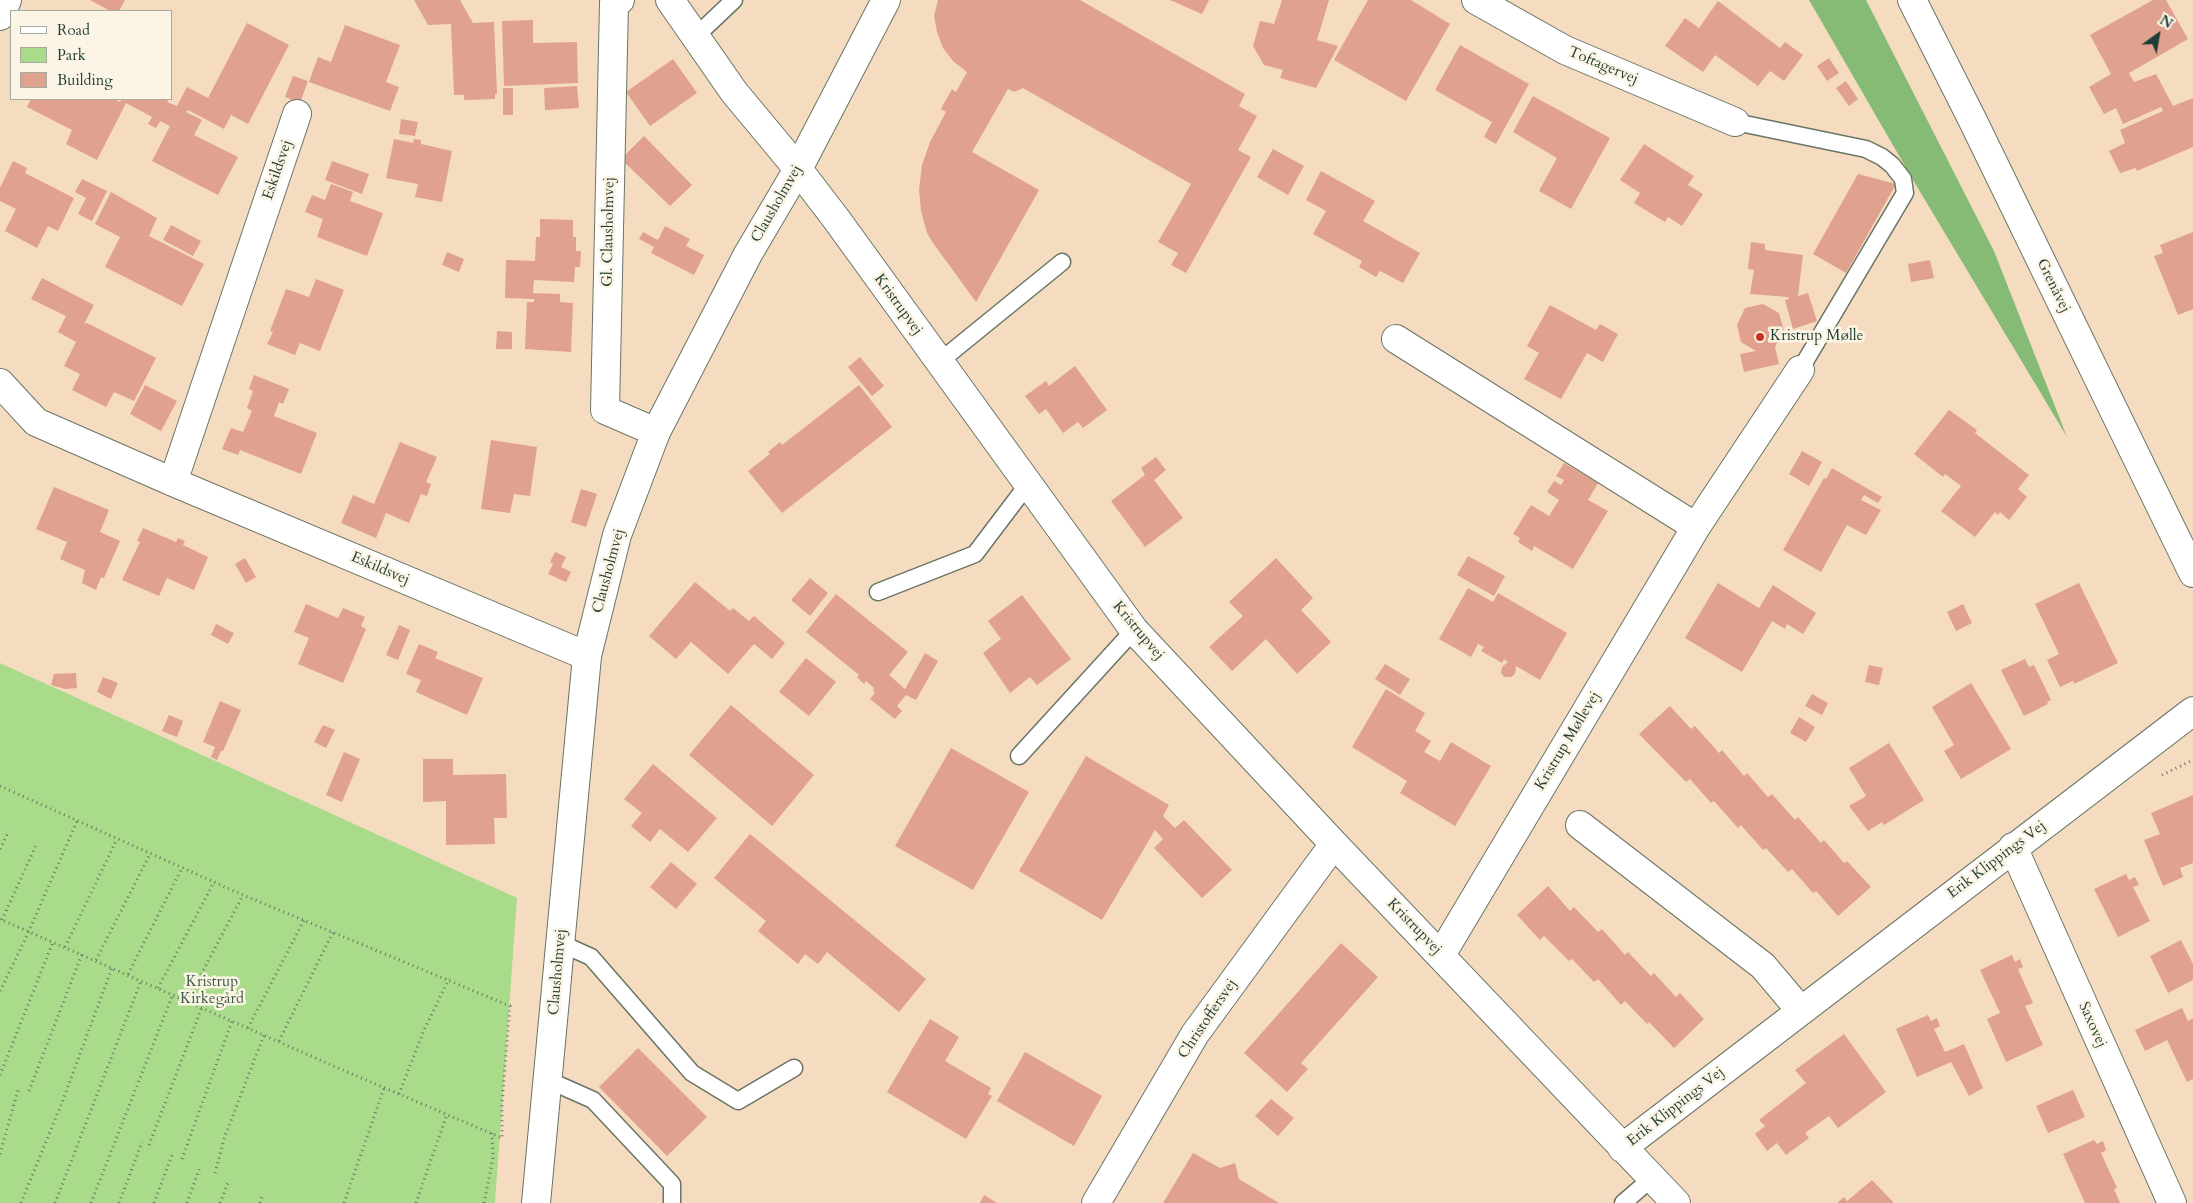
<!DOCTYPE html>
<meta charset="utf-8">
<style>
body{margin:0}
#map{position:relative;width:2193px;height:1203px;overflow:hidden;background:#f5dcc0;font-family:Cardo,serif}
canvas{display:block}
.legend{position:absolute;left:10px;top:10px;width:162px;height:90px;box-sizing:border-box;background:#fcf5e5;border:1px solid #a4ab9e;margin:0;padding:6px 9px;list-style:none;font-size:15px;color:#1f3d34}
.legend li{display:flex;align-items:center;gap:10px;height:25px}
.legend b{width:25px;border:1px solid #a4ab9e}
.north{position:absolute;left:2133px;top:10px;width:50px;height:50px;-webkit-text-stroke:4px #fcf5e5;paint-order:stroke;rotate:32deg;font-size:14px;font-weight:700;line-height:20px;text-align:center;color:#1f3d34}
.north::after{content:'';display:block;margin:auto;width:18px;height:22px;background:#1f3d34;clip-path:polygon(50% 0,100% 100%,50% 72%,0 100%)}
</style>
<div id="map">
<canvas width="2193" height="1203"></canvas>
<ul class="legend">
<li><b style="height:6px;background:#fff"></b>Road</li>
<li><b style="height:14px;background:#a9db8a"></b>Park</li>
<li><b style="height:14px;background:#e0a18e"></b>Building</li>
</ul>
<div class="north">N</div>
</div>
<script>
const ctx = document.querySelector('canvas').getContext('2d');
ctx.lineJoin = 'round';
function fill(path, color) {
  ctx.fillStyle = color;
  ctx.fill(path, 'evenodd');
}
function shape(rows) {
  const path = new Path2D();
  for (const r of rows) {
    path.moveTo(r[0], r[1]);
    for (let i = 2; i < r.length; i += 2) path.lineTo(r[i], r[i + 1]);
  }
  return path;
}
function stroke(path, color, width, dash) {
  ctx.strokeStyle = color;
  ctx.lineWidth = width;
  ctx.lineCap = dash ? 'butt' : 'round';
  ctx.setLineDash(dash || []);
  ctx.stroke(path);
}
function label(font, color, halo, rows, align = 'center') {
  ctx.font = font + ' Cardo,serif';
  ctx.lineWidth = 5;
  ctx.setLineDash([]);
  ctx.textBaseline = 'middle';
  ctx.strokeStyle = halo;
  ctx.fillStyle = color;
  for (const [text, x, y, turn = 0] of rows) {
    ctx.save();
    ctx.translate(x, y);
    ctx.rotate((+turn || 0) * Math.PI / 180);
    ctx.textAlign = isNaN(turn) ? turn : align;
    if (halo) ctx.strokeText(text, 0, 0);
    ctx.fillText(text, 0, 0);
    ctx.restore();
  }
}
fill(shape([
 [0,663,517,898,495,1203,0,1203]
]), '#a9db8a');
fill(shape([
 [1809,0,1866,0,1994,251,2067,437,1916,185]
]), '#86bb76');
fill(shape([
 [90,0,125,0,119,11,110,11],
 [414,0,460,0,473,23,494,22,497,94,495,94,495,99,464,100,464,95,454,95,451,24,428,25],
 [938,0,1080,0,1245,94,1239,106,1257,116,1238,150,1251,157,1186,273,1171,265,1178,253,1158,242,1191,184,1023,88,1014,92,1008,89,972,152,1039,190,976,302,933,243,927,233,921,211,919,189,922,165,930,142,946,112,941,109,952,89,956,92,967,72,953,61,943,48,937,32,934,16],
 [1170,0,1209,0,1202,14],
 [1282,0,1329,0,1317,40,1338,46,1316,88,1280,78,1283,70,1264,65,1253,46,1260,21,1274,24],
 [1368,0,1411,0,1450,24,1406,101,1334,60],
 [2153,0,2166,0,2188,39,2129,73,2134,82,2156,74,2173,106,2193,98,2193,147,2137,171,2136,168,2120,173,2109,151,2125,143,2120,130,2163,111,2161,107,2123,124,2116,108,2104,114,2089,87,2111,74,2090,35],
 [1718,1,1780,48,1785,42,1803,55,1784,81,1770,71,1758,86,1715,55,1703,72,1665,46,1685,18,1699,28],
 [533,20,533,43,577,42,578,83,504,86,502,21],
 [247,23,289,45,248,124,231,115,224,129,188,110,186,112,202,120,194,135,238,157,218,195,152,161,170,126,160,121,156,128,148,124,152,117,126,103,97,160,66,144,72,130,27,107,31,99,115,99,120,102,122,99,169,99,167,102,177,106,187,87,208,98],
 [345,25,400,45,386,82,399,87,390,111,309,82,318,57,331,62],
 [1460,45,1529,84,1496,144,1484,137,1492,122,1435,90],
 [1829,58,1839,73,1827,81,1817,66],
 [673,59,697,93,650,126,626,92],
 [293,76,308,81,300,103,285,97],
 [1846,81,1858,99,1849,106,1836,88],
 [577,86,579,108,545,110,544,88],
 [503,88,513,88,513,115,503,115],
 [1533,96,1610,138,1571,209,1539,191,1557,158,1513,132],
 [401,119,418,122,415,136,399,134],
 [644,136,692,185,670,206,621,159],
 [394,139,413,143,414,139,421,140,421,144,452,151,442,202,415,197,418,184,386,178],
 [1644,144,1694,176,1688,185,1703,194,1682,226,1668,217,1665,222,1634,203,1640,193,1620,180],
 [1273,149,1304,166,1288,195,1257,177],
 [13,161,27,168,25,173,74,198,58,231,48,226,37,248,5,231,16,209,0,201,0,188],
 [332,161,369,174,362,194,325,180],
 [1321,171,1375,201,1363,221,1420,253,1403,283,1380,271,1376,277,1359,267,1362,261,1313,234,1326,211,1306,200],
 [1858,174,1896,184,1846,273,1813,254],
 [82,179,107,191,92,221,78,214,86,198,75,192],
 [331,184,353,192,350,201,383,213,367,256,317,237,323,219,305,212,312,195,325,200],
 [111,192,157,218,149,236,204,264,182,306,105,267,120,237,95,224],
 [540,219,573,220,573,237,576,237,576,251,581,251,580,267,575,267,574,282,534,280,533,293,560,294,560,302,573,303,571,352,525,349,527,302,534,302,534,299,505,298,506,260,535,261,536,237,540,237],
 [171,225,201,241,193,256,163,240],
 [665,226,690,239,686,246,704,255,694,275,651,253,654,247,639,239,643,232,658,240],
 [2193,232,2193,309,2178,315,2154,256,2163,253,2160,245],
 [1751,242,1765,244,1765,250,1803,255,1798,296,1808,293,1817,321,1793,329,1785,300,1789,299,1788,297,1750,294,1754,270,1748,269],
 [447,252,464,259,459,272,442,265],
 [1930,260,1934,278,1911,282,1908,264],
 [42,278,94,305,84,324,87,323,156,358,134,401,114,392,106,407,72,390,80,374,64,366,76,342,58,332,66,316,31,299],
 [316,279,344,290,320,351,300,343,295,355,267,344,273,332,270,331,286,289,309,297],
 [1763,304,1779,313,1784,331,1775,347,1779,364,1744,372,1740,354,1756,351,1741,342,1737,325,1745,308],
 [1550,305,1596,330,1600,324,1618,334,1603,362,1587,353,1561,399,1524,379,1539,353,1527,346],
 [497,331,512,332,512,349,496,349],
 [860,357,884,386,872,396,848,367],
 [1075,366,1107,410,1083,428,1078,422,1063,433,1046,409,1039,414,1025,396,1046,381,1049,386],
 [254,375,289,389,283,404,279,402,274,416,317,433,301,474,240,450,238,455,222,449,231,428,243,432,252,411,247,408,253,391,249,389],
 [145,385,177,401,161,431,130,414],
 [859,385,892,427,782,513,748,471,770,454,768,452,780,442,782,445],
 [1949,410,1977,430,1975,433,2029,475,2018,489,2027,497,2009,520,2000,512,1998,515,1995,512,1975,537,1941,511,1961,486,1945,474,1943,477,1914,454],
 [491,440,537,447,530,496,514,494,510,513,481,509],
 [400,442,437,457,426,482,431,484,427,496,421,494,409,523,386,513,376,538,341,523,353,495,374,504],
 [1802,451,1822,462,1809,486,1789,474],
 [1156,457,1166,470,1154,480,1183,518,1145,547,1111,501,1145,475,1141,468],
 [1564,463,1598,483,1588,500,1608,511,1573,569,1534,546,1532,551,1518,542,1520,538,1513,534,1531,505,1549,516,1559,500,1547,492,1554,481,1561,485,1564,480,1556,476],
 [1832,468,1882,497,1878,503,1864,495,1861,500,1881,510,1866,535,1847,525,1821,572,1783,550,1824,478,1826,479],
 [54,487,109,510,100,532,120,541,104,578,101,577,96,590,82,583,85,570,60,559,67,542,36,529],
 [581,489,597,494,586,527,571,522],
 [143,528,176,542,178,538,185,541,183,545,208,557,194,590,167,578,159,596,122,580,140,542,137,541],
 [555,552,566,557,561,567,571,572,566,582,548,574,553,564,550,562],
 [1468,556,1505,576,1494,596,1457,575],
 [245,558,256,577,246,583,235,564],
 [1276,558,1313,598,1301,610,1331,642,1297,674,1266,639,1232,671,1209,647,1243,616,1229,602],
 [810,578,828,593,810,616,791,600],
 [695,582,730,611,733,608,749,621,754,616,785,643,772,659,754,644,728,674,691,642,676,659,649,636],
 [1718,583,1759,608,1773,585,1816,613,1803,634,1787,624,1785,629,1772,621,1742,672,1685,638],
 [2079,583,2118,663,2074,684,2073,681,2060,687,2047,660,2059,654,2035,604],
 [1468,588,1493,602,1498,593,1567,633,1540,680,1516,666,1515,674,1511,677,1504,677,1501,673,1502,667,1508,662,1504,659,1502,663,1481,651,1484,647,1478,644,1471,657,1439,639],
 [836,594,908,652,889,675,905,689,925,653,938,661,916,700,906,695,897,706,902,711,895,719,870,699,875,693,873,691,874,688,866,681,864,684,857,677,859,675,806,632],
 [1022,595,1071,659,1037,685,1030,677,1010,693,983,653,1001,639,988,621],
 [306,604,338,618,343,608,365,617,361,626,366,629,343,683,298,664,309,638,294,632],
 [1963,604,1972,623,1956,631,1947,612],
 [216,624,234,633,228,644,211,635],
 [399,625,410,630,398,660,386,655],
 [419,644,438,652,435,658,483,678,467,715,416,692,421,680,406,674],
 [806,658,836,682,809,716,779,692],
 [2025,659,2029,667,2034,665,2051,700,2047,702,2048,704,2024,716,2001,670],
 [1385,664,1410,679,1400,695,1375,679],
 [1869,665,1883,668,1879,685,1865,682],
 [76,673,77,688,65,689,51,685,54,674],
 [103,677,118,683,111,699,97,692],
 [1971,683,2011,749,1961,779,1944,751,1954,745,1932,707],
 [1386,689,1425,713,1415,731,1431,741,1424,752,1440,761,1451,742,1491,766,1455,826,1400,793,1407,781,1352,747],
 [1812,694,1828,703,1822,715,1805,706],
 [220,701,241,710,223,751,221,751,217,760,211,757,215,747,203,742],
 [731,705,814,775,772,826,689,755],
 [1670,706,1691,729,1695,726,1719,753,1722,750,1744,776,1747,773,1768,797,1772,794,1795,820,1798,817,1821,843,1824,840,1844,863,1847,861,1871,887,1838,916,1816,891,1813,893,1792,869,1788,872,1766,848,1763,850,1741,825,1738,828,1714,801,1711,803,1690,779,1686,782,1639,734],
 [169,715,183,721,177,737,162,731],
 [1799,717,1815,727,1806,742,1790,733],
 [323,725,335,730,326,748,314,742],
 [1889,743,1924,800,1884,825,1882,822,1868,831,1849,806,1866,796,1849,768],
 [951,748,1029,792,973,890,895,846],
 [344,752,360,759,342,802,326,795],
 [1086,756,1169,805,1163,816,1175,828,1184,820,1232,870,1202,898,1154,848,1163,839,1155,830,1102,920,1019,871],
 [423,759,453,759,453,775,506,774,507,818,494,818,495,844,446,845,446,801,423,802],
 [653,764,717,818,688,852,660,829,650,842,631,826,642,813,624,799],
 [2193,795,2193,863,2180,868,2183,877,2163,886,2144,840,2160,834,2151,813],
 [750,834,926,979,899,1012,827,952,818,964,805,954,798,964,758,931,766,921,714,878],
 [671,862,697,884,676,909,650,887],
 [2126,874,2129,880,2135,877,2139,885,2133,887,2150,921,2118,937,2094,889],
 [1548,886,1570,911,1574,907,1598,932,1602,929,1625,955,1628,952,1651,976,1654,973,1676,997,1680,993,1704,1019,1674,1048,1649,1022,1647,1024,1625,1001,1621,1005,1598,979,1594,982,1572,959,1569,961,1544,936,1540,940,1517,915],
 [2181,940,2193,964,2193,980,2168,993,2150,956],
 [1341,943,1378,977,1301,1063,1308,1069,1287,1092,1244,1053],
 [2012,955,2015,962,2020,959,2023,967,2018,969,2033,1003,2025,1006,2043,1045,2006,1062,1987,1019,2000,1013,1980,970],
 [2182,1008,2188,1021,2193,1018,2193,1079,2187,1082,2167,1040,2145,1051,2135,1030],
 [1928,1015,1931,1021,1937,1018,1940,1026,1934,1029,1945,1052,1964,1044,1983,1088,1969,1096,1951,1062,1917,1077,1896,1029],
 [930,1019,959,1037,945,1061,991,1088,988,1094,992,1096,966,1139,887,1092],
 [1844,1034,1886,1092,1838,1128,1829,1116,1805,1133,1809,1138,1786,1155,1777,1143,1767,1151,1755,1134,1765,1126,1759,1120,1806,1083,1795,1070],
 [638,1048,707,1117,667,1156,599,1087],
 [1025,1052,1102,1096,1074,1146,997,1101],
 [2073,1090,2085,1117,2048,1133,2036,1106],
 [1271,1099,1294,1118,1278,1136,1255,1116],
 [2094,1140,2097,1144,2103,1141,2106,1150,2101,1153,2117,1188,2114,1189,2120,1203,2085,1203,2063,1154],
 [1193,1153,1220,1168,1235,1163,1239,1179,1279,1203,1163,1203],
 [1872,1180,1894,1203,1837,1203,1844,1197,1847,1201],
 [984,1195,997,1203,980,1203]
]), '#e0a18e');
const service = shape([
 [695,37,734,0],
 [1735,122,1866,149,1882,157,1892,165,1903,179,1905,193,1800,370],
 [939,362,1062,262],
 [878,592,975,554,1028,484],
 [1019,756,1134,630],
 [560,943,591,957,692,1073,738,1101,794,1068],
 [548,1080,593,1100,672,1184,672,1203],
 [1623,1203,1652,1178]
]);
const minor = shape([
 [620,0,614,3,605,410,656,432],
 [670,0,734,92,798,169,837,220,1134,630,1334,844,1676,1203],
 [1476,0,1565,50,1735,122],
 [0,16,7,0],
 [1396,339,1696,527],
 [0,383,36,422,173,482,587,656],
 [173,482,297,114],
 [1580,825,1763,966,1801,1011],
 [2013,847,2172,1203],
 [1441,955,1696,527,1800,370],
 [1622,1148,2193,711],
 [1096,1203,1195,1034,1334,844]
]);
const tertiary = shape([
 [1912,0,1972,119,2193,573],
 [536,1203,587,656,617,535,656,432,748,254,798,169,886,0]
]);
stroke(service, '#6a7565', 19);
stroke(minor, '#6a7565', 30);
stroke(tertiary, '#6a7565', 30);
stroke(shape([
 [2162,775,2193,760],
 [0,786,243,895,510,1006,502,1103,502,1138,338,1068,0,919],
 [0,849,9,831],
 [2,920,37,843],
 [65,947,117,839],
 [96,960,150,854],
 [128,974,182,868],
 [158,988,214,882],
 [0,991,29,931,77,821],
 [187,1001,243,895],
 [248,1028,304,920],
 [279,1041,333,932],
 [0,1075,53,942],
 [29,1091,82,954],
 [399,1094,424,1030,449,979],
 [149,1145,202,1007],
 [0,1154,19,1087],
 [182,1159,232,1021],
 [215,1173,225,1136,264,1035],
 [21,1203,61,1105,112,968],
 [55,1203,141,981],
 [91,1203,173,994],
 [119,1203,142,1142],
 [154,1203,172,1155],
 [187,1203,200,1167],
 [220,1203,229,1180],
 [260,1203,263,1194],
 [344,1203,384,1088],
 [416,1203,447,1114],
 [484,1203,493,1158,492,1133]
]), '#6a7565', 3, [1, 4]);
stroke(service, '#fff', 16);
stroke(minor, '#fff', 28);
stroke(tertiary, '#fff', 28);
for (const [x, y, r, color] of [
 [1760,337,5,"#c8321e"]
]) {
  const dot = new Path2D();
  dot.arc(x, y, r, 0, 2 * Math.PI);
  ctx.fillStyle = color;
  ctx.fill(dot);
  stroke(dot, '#fcf5e5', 2);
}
label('15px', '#1f3d34', '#fcf5e5', [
 ["Toftagervej",1603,66,23],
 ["Eskildsvej",278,170,-71],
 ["Clausholmvej",777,204,-60],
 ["Gl. Clausholmvej",609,232,-89],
 ["Grenåvej",2053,286,64],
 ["Kristrupvej",898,305,54],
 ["Eskildsvej",380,569,23],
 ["Clausholmvej",609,571,-75],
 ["Kristrupvej",1138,631,50],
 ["Kristrup Møllevej",1568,741,-59],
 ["Erik Klippings Vej",1997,860,-37],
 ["Kristrupvej",1414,927,46],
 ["Clausholmvej",558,972,-85],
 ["Christoffersvej",1208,1019,-56],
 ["Saxovej",2092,1025,66],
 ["Erik Klippings Vej",1676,1107,-38]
]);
label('15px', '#1f3d34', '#fcf5e5', [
 ["Kristrup Mølle",1770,337]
], 'left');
label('15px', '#3b5d45', '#fcf5e5', [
 ["Kristrup",212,983],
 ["Kirkegård",212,1000]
]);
</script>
